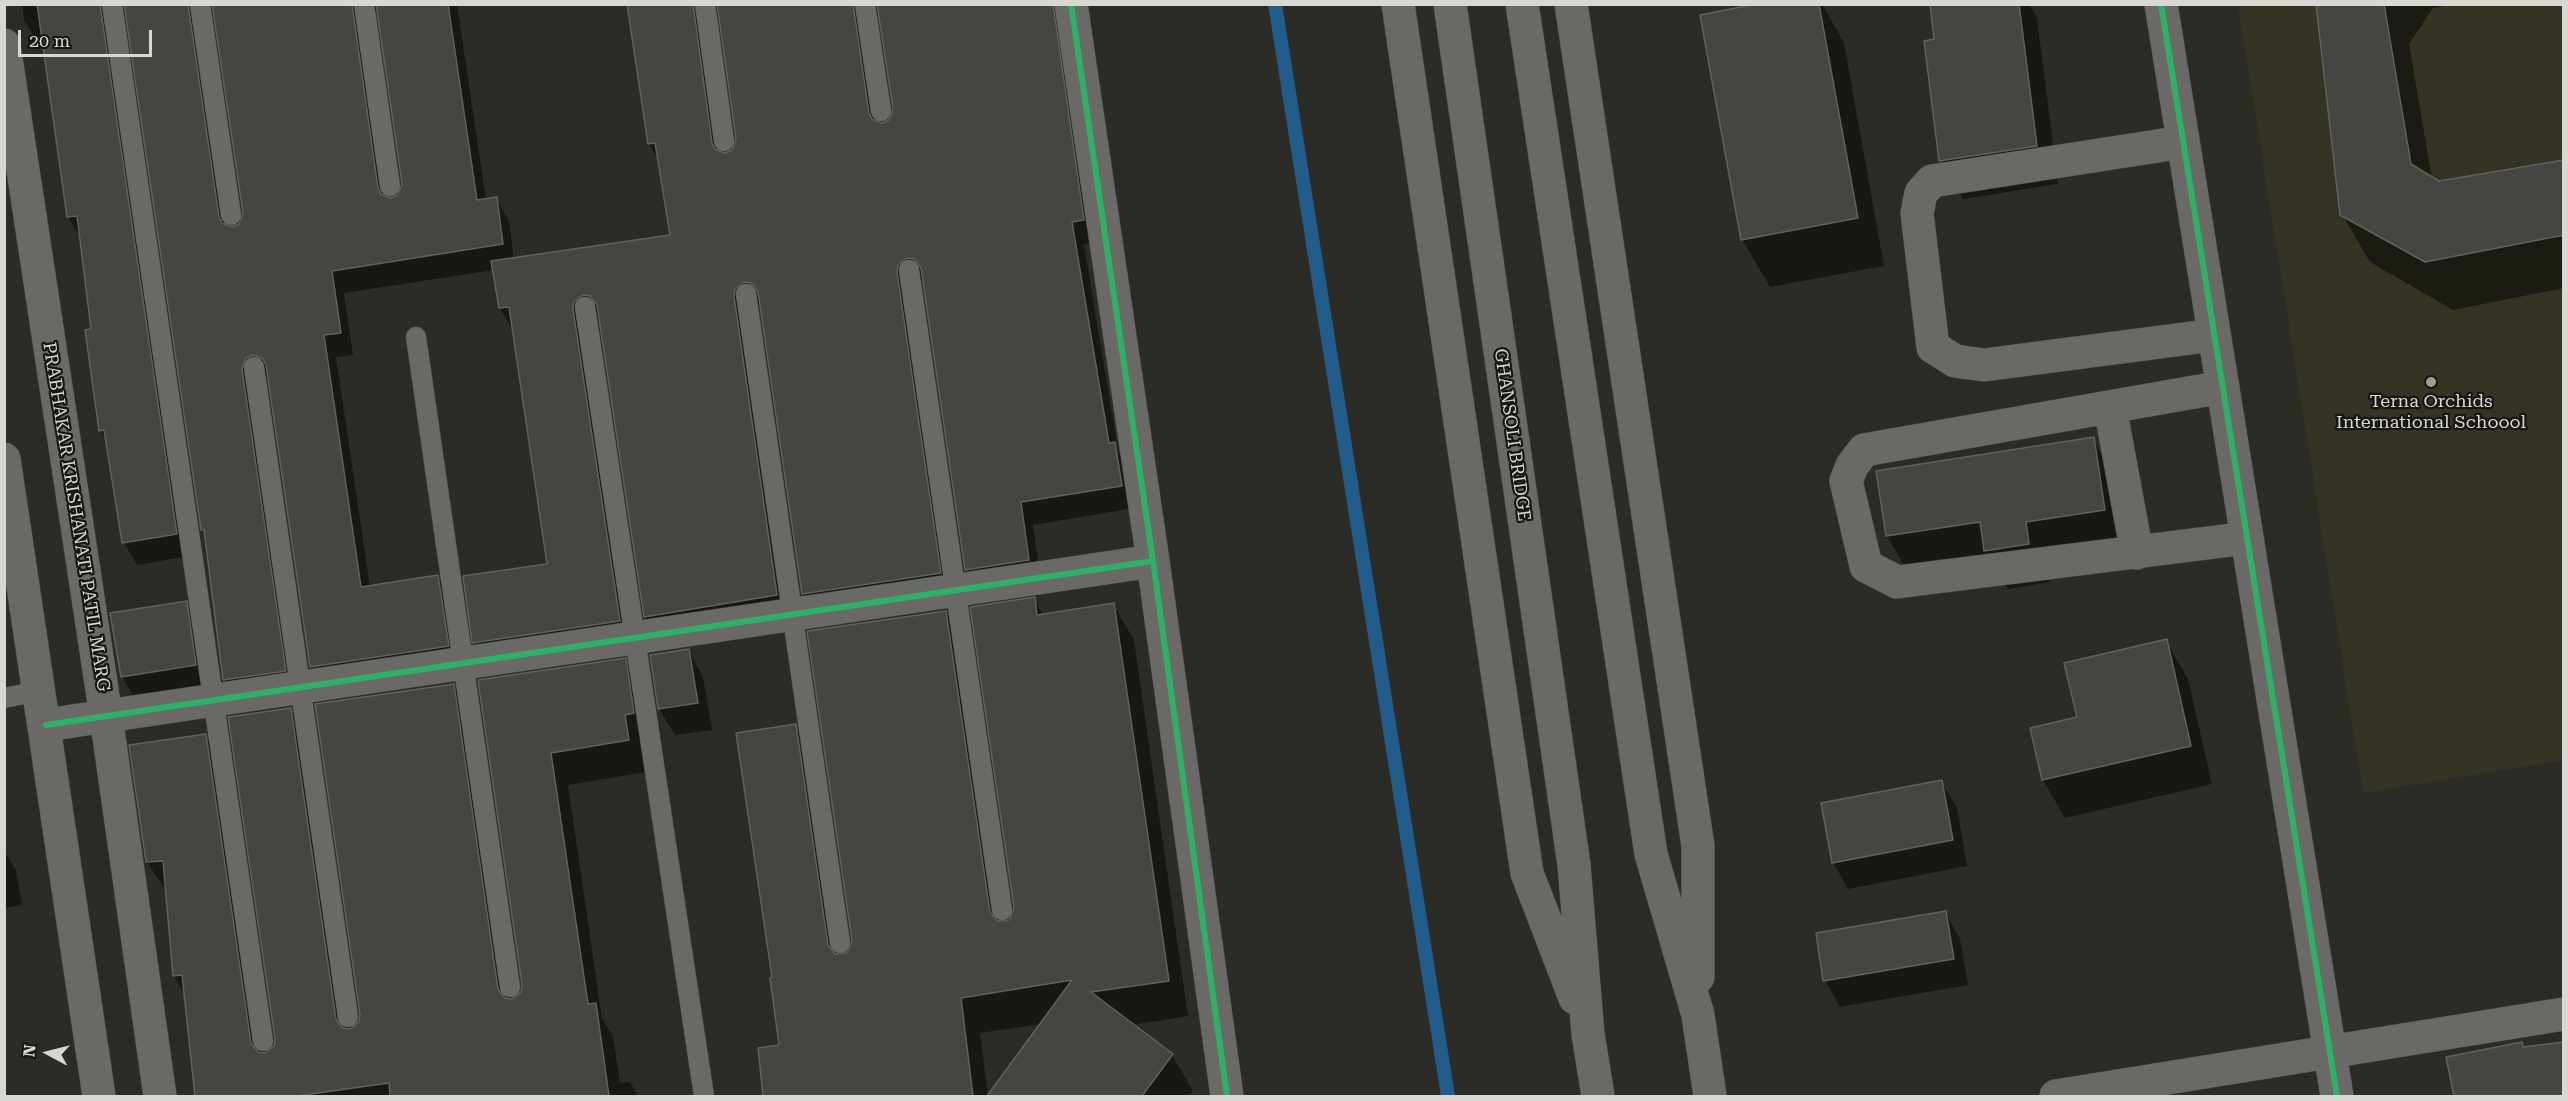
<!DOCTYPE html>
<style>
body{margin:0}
#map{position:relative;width:2568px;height:1101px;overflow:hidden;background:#2c2c27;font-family:"Roboto Serif",serif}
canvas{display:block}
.frame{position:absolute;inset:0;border:6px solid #d8d7d1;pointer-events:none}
.north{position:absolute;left:18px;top:1023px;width:60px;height:60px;-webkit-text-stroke:4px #171612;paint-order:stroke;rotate:277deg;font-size:16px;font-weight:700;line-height:24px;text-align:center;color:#d8d7d1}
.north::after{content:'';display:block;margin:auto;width:21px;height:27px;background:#d8d7d1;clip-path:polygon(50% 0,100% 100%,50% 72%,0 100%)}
.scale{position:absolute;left:18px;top:30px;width:134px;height:27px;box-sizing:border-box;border:3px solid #d8d7d1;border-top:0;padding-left:8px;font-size:18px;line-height:21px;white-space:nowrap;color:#d8d7d1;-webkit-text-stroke:4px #171612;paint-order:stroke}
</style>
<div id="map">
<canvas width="2568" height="1101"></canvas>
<div class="frame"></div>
<div class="north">N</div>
<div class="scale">20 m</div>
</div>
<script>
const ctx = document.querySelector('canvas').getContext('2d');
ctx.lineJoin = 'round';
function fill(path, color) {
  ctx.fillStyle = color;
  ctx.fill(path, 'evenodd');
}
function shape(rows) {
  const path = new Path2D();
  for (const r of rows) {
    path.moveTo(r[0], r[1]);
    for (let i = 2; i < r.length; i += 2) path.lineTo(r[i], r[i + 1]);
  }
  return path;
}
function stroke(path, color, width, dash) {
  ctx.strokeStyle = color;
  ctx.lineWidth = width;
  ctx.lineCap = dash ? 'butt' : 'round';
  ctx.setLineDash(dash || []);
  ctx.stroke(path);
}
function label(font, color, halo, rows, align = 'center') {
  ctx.font = font + ' "Roboto Serif",serif';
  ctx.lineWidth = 4.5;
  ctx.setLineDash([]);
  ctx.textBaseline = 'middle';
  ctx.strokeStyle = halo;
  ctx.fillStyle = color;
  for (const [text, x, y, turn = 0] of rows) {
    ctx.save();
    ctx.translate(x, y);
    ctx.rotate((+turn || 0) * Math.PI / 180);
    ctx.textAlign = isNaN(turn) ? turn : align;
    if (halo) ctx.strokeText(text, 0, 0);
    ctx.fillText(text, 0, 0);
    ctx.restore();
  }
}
fill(shape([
 [2238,5,2563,5,2563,760,2363,793]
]), '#353324');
fill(shape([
 [22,4,457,4,486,200,496,198,509,221,514,259,672,236,660,163,649,144,628,4,1063,4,1096,242,1084,245,1118,450,1127,466,1134,508,1033,525,1041,583,979,592,966,569,924,281,920,281,953,596,816,616,803,594,761,305,757,305,790,618,659,640,645,617,600,318,590,321,632,644,487,665,474,642,548,565,513,331,500,308,494,270,344,293,353,355,336,357,370,587,438,577,451,599,461,669,324,689,311,667,269,378,267,377,259,381,298,693,237,702,224,679,206,536,202,530,127,15,117,18,189,556,137,565,124,543,108,443,100,431,82,240,68,217,43,41,37,42,24,20],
 [211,14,215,15,244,214,240,225,232,228,229,227,200,29],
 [375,14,379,15,402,191,398,197,388,198,364,29],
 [716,15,720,15,737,140,733,151,725,155,723,154,705,29],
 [876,15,880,15,894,110,890,121,882,124,879,123,865,30],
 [748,276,760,296,760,302,746,277],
 [1765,4,1822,4,1844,43,1884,266,1770,287,1742,239],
 [1932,4,2029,4,2037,18,2058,184,1963,199,1941,160],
 [2317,4,2459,4,2433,8,2409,44,2432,179,2438,182,2564,161,2564,288,2453,310,2370,262,2342,214],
 [2093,439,2115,477,2126,548,2047,560,2050,582,2008,589,1992,561,1909,574,1887,536,1878,472],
 [1034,599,1043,615,1113,604,1134,640,1188,1016,1132,1025,1172,1055,1193,1091,1188,1096,989,1096,1042,1024,980,1033,988,1096,765,1096,759,1049,781,1047,795,726,816,762,844,955,848,954,946,612,966,648,1006,922,1014,916],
 [186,602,201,629,210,691,137,703,122,676],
 [2166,641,2188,679,2212,784,2065,818,2043,780,2079,718],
 [688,650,703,677,712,730,675,735,659,709,651,656],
 [625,660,643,692,646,772,568,785,602,1018,613,1036,620,1083,630,1082,638,1096,196,1096,185,995,174,976,168,894,147,862,205,735,224,767,266,1054,275,1047,290,709,309,741,351,1030,360,1023,453,685,472,717,513,1000,522,993,523,985,479,681],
 [1941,782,1957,808,1967,866,1848,889,1833,862],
 [4,851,16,870,22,905,4,908],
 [1945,912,1960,939,1968,985,1840,1007,1825,980],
 [2564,1043,2564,1096,2455,1096,2448,1058]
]), '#0007');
stroke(shape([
 [1275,4,1448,1096]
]), '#225c8a', 14);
const building = shape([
 [37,4,100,4,177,534,122,543,104,430,99,431,85,330,91,329,77,216,67,217,37,4],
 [124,4,188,4,219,217,222,223,232,227,239,224,243,213,212,4,352,4,378,188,381,194,391,198,398,195,402,184,376,4,448,4,477,200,497,197,503,244,332,271,341,333,324,335,361,587,438,575,449,646,310,667,266,365,263,359,253,355,246,358,242,369,286,671,223,680,204,530,201,530,124,4],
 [627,4,693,4,712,143,715,149,725,153,732,150,736,139,717,4,853,4,869,113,872,119,882,123,889,120,893,109,877,4,1053,4,1084,220,1072,222,1109,443,1115,442,1122,486,1021,502,1029,560,965,570,921,268,914,259,907,258,898,265,897,272,941,573,802,594,758,292,751,283,744,282,735,289,734,296,777,595,644,617,597,305,590,296,583,295,574,302,573,309,620,621,472,643,463,576,547,564,509,307,499,308,491,261,670,235,655,143,648,144,627,4],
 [1756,4,1819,4,1858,218,1741,240,1700,15,1756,4],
 [1930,4,2019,4,2037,146,1939,161,1924,41,1934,39,1930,4],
 [2316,4,2384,4,2411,164,2439,181,2564,160,2564,235,2425,262,2340,215,2316,4],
 [2094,437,2105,510,2026,522,2029,544,1984,551,1980,522,1886,536,1876,471,2094,437],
 [1035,597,1037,615,1114,603,1169,981,1091,992,1173,1054,1142,1096,987,1096,1072,980,961,998,973,1096,763,1096,758,1048,779,1045,770,978,772,977,736,733,796,724,828,945,835,954,847,953,852,941,807,631,946,611,990,912,997,921,1009,920,1014,908,970,607,1035,597],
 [187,601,196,665,121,677,110,613,187,601],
 [2167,639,2191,746,2042,780,2030,728,2077,717,2064,663,2167,639],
 [689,649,698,703,658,709,650,655,689,649],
 [626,658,634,713,625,715,629,740,551,753,588,1004,596,1003,609,1096,390,1096,389,1083,297,1096,195,1096,182,975,173,976,163,861,146,862,129,745,206,734,251,1043,258,1052,265,1053,274,1046,275,1039,228,717,291,708,336,1019,343,1028,350,1029,359,1022,360,1015,315,704,454,684,498,989,505,998,512,999,521,992,522,985,478,680,626,658],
 [1942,780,1953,840,1832,863,1821,803,1942,780],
 [1946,911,1954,959,1823,981,1816,933,1946,911],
 [2522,1042,2523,1047,2564,1042,2564,1096,2454,1096,2446,1057,2522,1042]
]);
fill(building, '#454541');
stroke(building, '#62615d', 1.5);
const lane = shape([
 [112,4,263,1041],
 [200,4,231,215],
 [364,4,390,186],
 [705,4,724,141],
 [865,4,881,111],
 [909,270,1002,910],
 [746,294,840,943],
 [585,307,704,1096],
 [416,337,510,987],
 [254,367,348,1017],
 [4,698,39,691]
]);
const street = shape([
 [1071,4,1153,561,1227,1096],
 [2161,4,2337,1096],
 [2183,142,1932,181,1921,193,1917,213,1933,347,1955,361,1984,365,2214,335],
 [2223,387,1864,450,1852,466,1846,481,1866,566,1897,582,2247,538],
 [2110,407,2137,553],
 [46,725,1153,561],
 [2056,1096,2564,1014]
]);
const secondary = shape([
 [1398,4,1527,873,1575,998],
 [1450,4,1574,865,1588,1034,1598,1096],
 [1522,4,1651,854,1698,1015,1710,1096],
 [1571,4,1698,846,1698,977],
 [4,45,106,716,160,1096],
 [4,459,99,1096]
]);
stroke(lane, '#484743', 21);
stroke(street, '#484743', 34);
stroke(secondary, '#484743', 34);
stroke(lane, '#6a6965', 20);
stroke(street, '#6a6965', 33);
stroke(secondary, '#6a6965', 33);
stroke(shape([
 [1071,4,1153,561,1227,1096],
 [2161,4,2337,1096],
 [46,725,1153,561]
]), '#2db169', 6);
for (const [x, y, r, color] of [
 [2431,382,6,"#9c9b96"]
]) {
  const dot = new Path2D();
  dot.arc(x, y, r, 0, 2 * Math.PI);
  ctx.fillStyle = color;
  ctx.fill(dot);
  stroke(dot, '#171612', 2);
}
label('18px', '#d8d7d1', '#171612', [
 ["Terna Orchids",2431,402],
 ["International Schoool",2431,423]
]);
label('18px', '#d8d7d1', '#171612', [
 ["GHANSOLI BRIDGE",1512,435,82],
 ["PRABHAKAR KRISHANATI PATIL MARG",76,517,81]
]);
</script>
